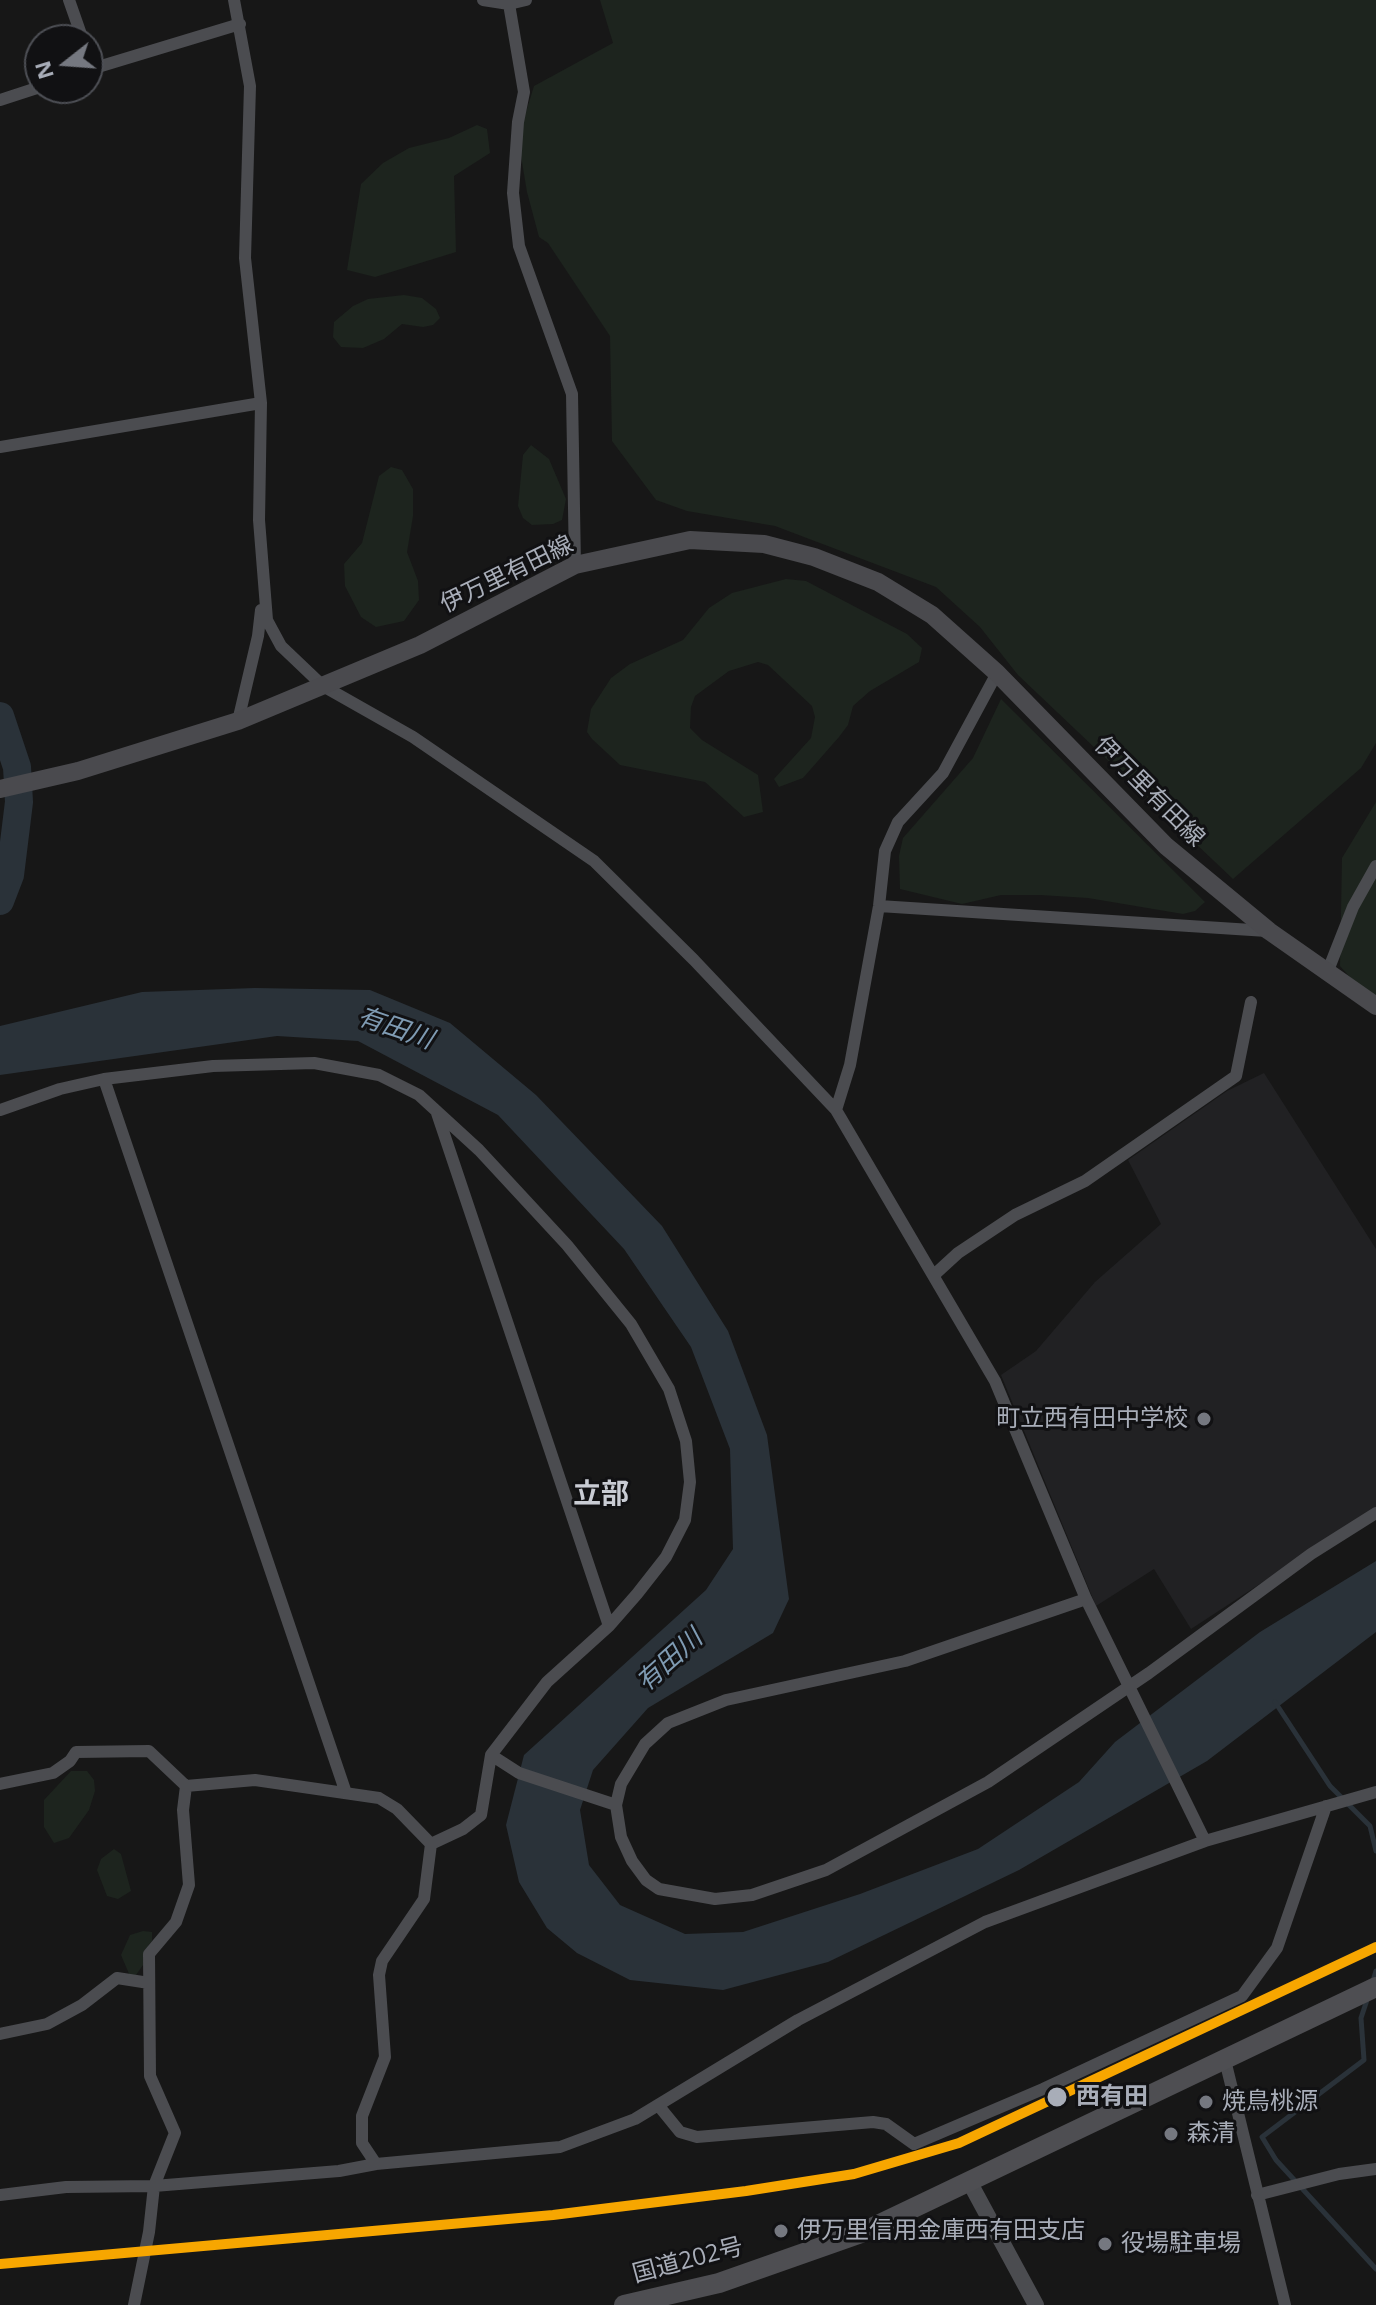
<!DOCTYPE html>
<meta charset="utf-8">
<style>
body{margin:0}
#map{position:relative;width:1376px;height:2305px;overflow:hidden;background:#171717;font-family:"Open Sans",sans-serif}
canvas{display:block}
.north{position:absolute;left:24px;top:24px;width:80px;height:80px;box-sizing:border-box;background:#111113;border:2px solid #4d4f55;border-radius:50%;rotate:253deg;font-size:22px;font-weight:700;line-height:32px;text-align:center;color:#a8adb8}
.north::after{content:'';display:block;margin:auto;width:28px;height:36px;background:#757880;clip-path:polygon(50% 0,100% 100%,50% 72%,0 100%)}
</style>
<div id="map">
<canvas width="1376" height="2305"></canvas>
<div class="north">N</div>
</div>
<script>
const ctx = document.querySelector('canvas').getContext('2d');
ctx.lineJoin = 'round';
function fill(path, color) {
  ctx.fillStyle = color;
  ctx.fill(path, 'evenodd');
}
function shape(rows) {
  const path = new Path2D();
  for (const r of rows) {
    path.moveTo(r[0], r[1]);
    for (let i = 2; i < r.length; i += 2) path.lineTo(r[i], r[i + 1]);
  }
  return path;
}
function stroke(path, color, width, dash) {
  ctx.strokeStyle = color;
  ctx.lineWidth = width;
  ctx.lineCap = dash ? 'butt' : 'round';
  ctx.setLineDash(dash || []);
  ctx.stroke(path);
}
function label(font, color, halo, rows, align = 'center') {
  ctx.font = font + ' "Open Sans","Noto Sans JP",sans-serif';
  ctx.lineWidth = 6;
  ctx.setLineDash([]);
  ctx.textBaseline = 'middle';
  ctx.strokeStyle = halo;
  ctx.fillStyle = color;
  for (const [text, x, y, turn = 0] of rows) {
    ctx.save();
    ctx.translate(x, y);
    ctx.rotate((+turn || 0) * Math.PI / 180);
    ctx.textAlign = isNaN(turn) ? turn : align;
    if (halo) ctx.strokeText(text, 0, 0);
    ctx.fillText(text, 0, 0);
    ctx.restore();
  }
}
fill(shape([
 [1264,1073,1376,1249,1376,1508,1191,1629,1154,1569,1096,1606,1001,1375,1036,1351,1095,1282,1161,1224,1128,1160,1227,1091]
]), '#212123');
fill(shape([
 [600,0,1376,0,1376,743,1361,768,1233,879,1018,675,980,627,936,587,775,526,687,511,656,500,612,441,610,336,548,243,539,237,527,192,518,138,534,86,613,43],
 [477,125,487,129,490,153,454,176,456,252,375,277,347,270,361,184,383,163,409,148,449,138],
 [404,295,422,298,436,309,440,318,433,325,423,327,402,324,384,339,363,348,341,347,333,337,334,322,353,306,368,299],
 [531,445,549,459,566,499,562,520,553,524,532,525,523,518,518,506,523,455],
 [391,467,402,470,413,489,413,516,407,552,418,581,419,600,404,621,376,627,361,617,345,586,344,564,362,543,379,476],
 [786,579,806,581,907,634,922,648,919,662,870,691,853,706,848,725,839,737,803,778,779,787,774,779,811,738,815,717,812,706,768,665,758,662,729,671,695,696,691,707,690,728,702,740,758,775,763,812,744,817,705,782,620,765,592,739,587,732,591,709,611,678,630,664,683,640,709,608,732,593],
 [1001,699,1205,902,1195,911,1183,914,1088,898,1040,895,1001,895,962,904,900,889,899,856,903,838,973,758],
 [1376,802,1376,1007,1340,966,1342,858],
 [71,1771,87,1771,94,1780,95,1791,89,1810,69,1838,54,1843,44,1827,44,1800],
 [114,1849,121,1854,131,1891,118,1899,107,1896,97,1870,101,1859],
 [143,1931,152,1932,152,1941,144,1951,143,1965,136,1975,130,1976,121,1955,130,1935]
]), '#1d241e');
fill(shape([
 [255,988,370,990,450,1023,536,1095,662,1226,728,1331,767,1435,789,1599,773,1633,648,1708,593,1770,580,1810,589,1865,620,1905,685,1934,743,1932,860,1894,978,1849,1079,1782,1115,1742,1260,1632,1376,1561,1376,1632,1207,1761,1019,1870,828,1962,723,1990,630,1980,577,1953,547,1928,519,1882,506,1825,524,1755,706,1590,733,1549,730,1449,691,1347,624,1249,498,1115,358,1041,277,1036,0,1075,0,1026,142,992]
]), '#2a3239');
stroke(shape([
 [1275,1702,1330,1786,1370,1826,1376,1851],
 [1372,1984,1376,1971],
 [1368,1997,1361,2018,1364,2060,1262,2137,1276,2160,1376,2269]
]), '#2a3239', 5);
stroke(shape([
 [0,716,17,767,19,802,10,875,0,901]
]), '#2a3239', 28);
stroke(shape([
 [69,0,83,40],
 [234,0,250,86,245,258,261,403,259,520,267,620,281,646,323,686,413,737,594,861,694,960,836,1110,995,1381,1086,1599,1205,1841],
 [483,0,509,4,526,0],
 [509,4,524,92,518,122,513,193,519,246,572,394,575,565],
 [88,70,240,24],
 [0,100,40,87],
 [0,447,261,403],
 [238,721,258,636,261,610],
 [879,906,1267,931],
 [1327,973,1353,907,1376,866],
 [104,1079,346,1793],
 [0,1110,60,1089,104,1079,213,1066,314,1063,379,1075,419,1095,479,1150,567,1245,631,1324,669,1389,686,1441,690,1482,685,1520,666,1557,637,1594,609,1626,547,1682,491,1755,481,1815,463,1829,431,1844],
 [836,1110,850,1065,879,906,885,851,898,822,943,773,997,673],
 [437,1113,609,1626],
 [934,1275,958,1253,1015,1215,1085,1181,1236,1076,1251,1002],
 [1086,1599,905,1661,726,1700,668,1723,645,1744,621,1784,616,1805,621,1837,632,1861,646,1880,659,1889,715,1899,752,1895,826,1870,988,1782,1149,1673,1311,1554,1376,1513],
 [491,1755,519,1773,616,1805],
 [0,1784,53,1773,70,1761,76,1752,149,1751,186,1786,255,1780,379,1798,397,1809,431,1844],
 [0,2034,47,2024,82,2005,117,1978,149,1983],
 [1224,2056,1285,2305],
 [658,2105,680,2132,697,2137,873,2122,886,2124,914,2144,1043,2089,1242,1996,1277,1948,1326,1806],
 [376,2164,362,2143,362,2116,385,2057,379,1975,382,1961,424,1899,431,1844],
 [0,2195,66,2187,154,2186,339,2171,376,2164,560,2147,635,2119,798,2020,985,1922,1205,1841,1376,1792],
 [1257,2195,1339,2174,1376,2169],
 [134,2305,149,2232,154,2186,175,2133,150,2076,149,1954,176,1922,189,1885,183,1810,186,1786]
]), '#4b4c50', 12);
stroke(shape([
 [970,2183,1036,2305]
]), '#4b4c50', 16);
stroke(shape([
 [0,789,78,771,238,721,420,645,575,565,690,540,764,544,814,557,878,582,932,615,997,673,1166,846,1269,931,1376,1006]
]), '#4a4a4e', 18);
stroke(shape([
 [624,2305,719,2283,861,2233,1376,1987]
]), '#4e4e52', 20);
stroke(shape([
 [0,2264,553,2215,746,2191,854,2174,959,2143,1376,1947]
]), '#f7a600', 10);
for (const [x, y, r, color] of [
 [1204,1419,8,"#757880"],
 [1057,2097,11,"#a8adb8"],
 [1206,2102,8,"#757880"],
 [1171,2134,8,"#757880"],
 [781,2231,8,"#757880"],
 [1105,2244,8,"#757880"]
]) {
  const dot = new Path2D();
  dot.arc(x, y, r, 0, 2 * Math.PI);
  ctx.fillStyle = color;
  ctx.fill(dot);
  stroke(dot, '#111113', 3);
}
label('24px', '#a8adb8', '#111113', [
 ["伊万里有田線",507,575,-26],
 ["伊万里有田線",1149,792,45],
 ["国道202号",688,2261,-15]
]);
label('24px', '#a8adb8', '#111113', [
 ["町立西有田中学校",1188,1419,"right"],
 ["焼鳥桃源",1222,2102],
 ["森清",1187,2134],
 ["伊万里信用金庫西有田支店",797,2231],
 ["役場駐車場",1121,2244]
], 'left');
label('bold 24px', '#a8adb8', '#111113', [
 ["西有田",1076,2097]
], 'left');
label('italic 26px', '#7f9bb3', '#111113', [
 ["有田川",395,1029,19],
 ["有田川",670,1661,-42]
]);
label('bold 28px', '#c9ccd4', '#111113', [
 ["立部",601,1495]
]);
</script>
